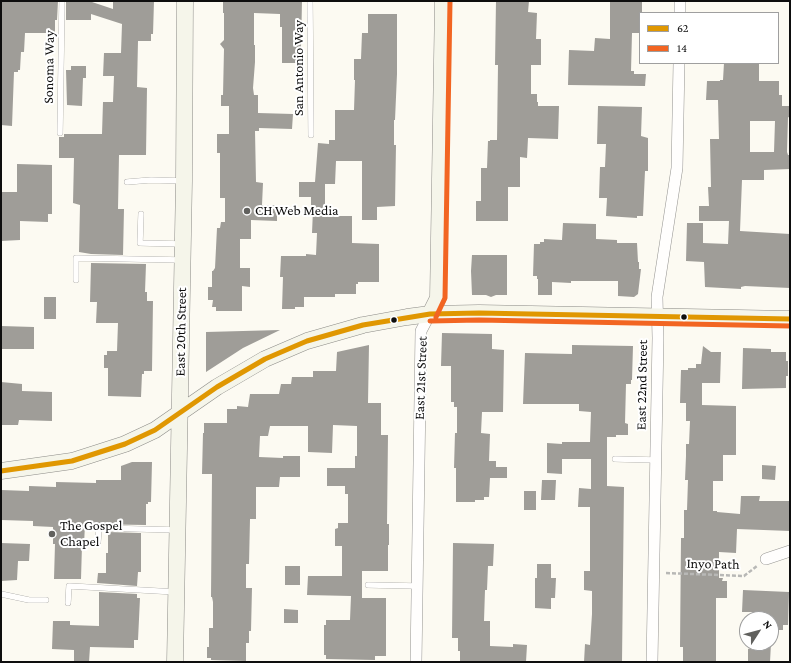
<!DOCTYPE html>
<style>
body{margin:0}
#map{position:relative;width:791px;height:663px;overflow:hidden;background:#fcfaf2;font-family:"Crimson Pro",serif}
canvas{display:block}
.frame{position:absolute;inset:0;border:2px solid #0e0e0e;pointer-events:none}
.legend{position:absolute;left:639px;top:12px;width:140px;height:52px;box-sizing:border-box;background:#fff;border:1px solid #9f9f9f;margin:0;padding:5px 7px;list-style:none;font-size:12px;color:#0e0e0e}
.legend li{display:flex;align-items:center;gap:8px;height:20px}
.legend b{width:20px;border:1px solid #9f9f9f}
.north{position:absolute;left:739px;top:611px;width:40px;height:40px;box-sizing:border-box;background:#fff;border:1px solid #9f9f9f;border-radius:50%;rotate:54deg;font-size:11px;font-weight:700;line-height:16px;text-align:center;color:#0e0e0e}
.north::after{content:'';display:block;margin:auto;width:14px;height:18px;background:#61615e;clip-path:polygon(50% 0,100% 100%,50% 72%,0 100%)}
</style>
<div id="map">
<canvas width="791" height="663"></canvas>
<div class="frame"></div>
<ul class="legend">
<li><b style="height:5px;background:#e09701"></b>62</li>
<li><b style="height:5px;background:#f26522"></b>14</li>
</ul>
<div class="north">N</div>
</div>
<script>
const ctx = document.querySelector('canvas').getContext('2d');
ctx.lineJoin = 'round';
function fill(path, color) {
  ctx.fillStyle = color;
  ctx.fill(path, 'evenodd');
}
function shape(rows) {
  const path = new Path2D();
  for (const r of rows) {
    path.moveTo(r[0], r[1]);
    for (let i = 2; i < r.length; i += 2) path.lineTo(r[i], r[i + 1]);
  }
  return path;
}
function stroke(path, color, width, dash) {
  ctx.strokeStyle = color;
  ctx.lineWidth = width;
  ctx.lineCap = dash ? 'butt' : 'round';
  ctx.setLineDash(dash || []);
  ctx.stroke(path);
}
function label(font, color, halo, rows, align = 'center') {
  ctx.font = font + ' "Crimson Pro",serif';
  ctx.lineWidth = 4;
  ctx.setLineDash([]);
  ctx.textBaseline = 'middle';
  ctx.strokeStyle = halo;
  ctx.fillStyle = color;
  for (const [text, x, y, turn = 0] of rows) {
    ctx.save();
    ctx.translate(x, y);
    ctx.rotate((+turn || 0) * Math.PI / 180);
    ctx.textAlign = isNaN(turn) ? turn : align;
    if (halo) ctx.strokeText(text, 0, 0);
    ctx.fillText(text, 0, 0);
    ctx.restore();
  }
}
fill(shape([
 [1,1,58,1,57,20,55,20,55,33,25,33,24,52,21,52,20,70,18,70,18,72,14,72,12,126,1,125],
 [66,1,89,1,113,9,113,1,154,1,153,34,151,34,151,41,138,41,137,87,147,88,146,155,119,155,118,209,124,209,123,255,91,254,79,252,80,205,73,203,74,158,59,158,59,137,64,137,64,134,102,134,103,102,113,102,114,76,103,76,104,53,121,53,122,24,91,14,91,20,66,20],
 [223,1,302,1,301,48,303,48,302,63,282,63,282,27,280,27,280,14,254,13,254,45,255,45,255,62,253,88,254,95,258,95,258,113,293,114,292,129,259,128,259,131,255,131,256,182,263,183,262,205,277,205,277,221,251,220,251,239,240,239,240,268,250,268,250,287,242,286,242,311,216,311,216,307,212,307,213,300,208,300,208,287,212,287,212,271,213,271,215,268,217,228,220,228,221,222,225,222,225,198,220,198,220,153,217,153,217,134,229,134,229,106,221,106,221,95,223,95,224,49,220,44,224,40,224,13,223,13],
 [496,1,529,1,528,12,537,13,536,39,541,39,541,65,531,65,531,94,537,94,537,102,538,102,538,106,559,106,558,139,528,138,527,158,520,157,520,187,508,187,508,221,476,221,476,201,481,201,481,168,487,168,488,141,490,141,490,140,497,140,498,65,495,65],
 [610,1,642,1,642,13,640,13,640,33,632,33,631,71,634,71,634,74,646,74,645,86,568,85,569,50,594,51,595,38,610,39],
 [368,14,397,14,397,74,395,120,394,120,394,145,396,145,395,206,377,207,377,220,362,220,362,161,336,161,335,184,325,184,325,216,352,216,352,243,379,244,379,282,358,282,358,284,356,284,356,294,335,294,335,297,304,297,304,307,295,307,295,309,282,309,283,277,280,277,281,256,306,256,306,254,316,255,317,233,312,233,313,210,311,210,311,197,299,197,299,182,315,182,318,143,329,144,329,140,335,140,335,110,354,110,355,80,354,80,354,59,361,59,362,33,368,33],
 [724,63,759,63,759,81,779,81,779,95,782,95,782,106,790,106,790,118,788,117,787,152,788,155,790,155,790,169,764,170,764,180,742,180,740,231,790,234,790,288,745,286,741,287,741,289,705,287,704,262,686,261,687,223,703,223,703,243,728,244,729,221,699,221,699,206,709,206,708,187,711,187,710,139,719,139,718,100,706,100,707,81,720,81,720,80,723,80],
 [750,121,775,121,774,152,750,152],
 [71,66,86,66,86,78,83,78,82,106,67,105,66,70,71,70],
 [598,106,642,107,641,136,648,138,648,171,645,171,643,216,637,216,637,218,606,216,607,198,599,198,600,167,605,167,606,144,597,144],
 [17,164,52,165,52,214,48,214,48,222,20,221,20,240,1,241,1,192,17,192],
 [563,223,596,224,596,239,617,240,617,243,637,243,638,262,639,262,639,269,641,269,638,294,634,297,618,296,618,281,571,281,571,283,552,282,552,295,538,295,538,279,537,279,537,276,533,276,534,244,540,244,540,242,544,242,544,239,562,240],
 [472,255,507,255,507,295,496,295,491,297,486,295,472,295,471,271],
 [91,263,146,264,145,292,147,292,147,301,153,301,152,371,144,371,144,374,142,374,141,397,108,396,108,368,104,368,104,355,107,355,107,351,117,351,118,323,96,323,97,302,90,302],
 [44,297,56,297,56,319,44,319],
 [1,326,34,327,34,349,1,349],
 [280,330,243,348,206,372,206,332],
 [442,333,492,334,492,349,504,350,503,412,482,412,481,433,490,434,489,461,496,461,496,467,507,467,507,478,490,478,489,497,484,497,484,500,475,500,475,502,456,502,456,468,454,468,455,433,457,433,457,407,454,407,454,402,451,402,451,366,441,366],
 [369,345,368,403,381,403,381,435,388,435,387,524,389,524,389,545,388,545,388,571,362,571,362,598,386,598,386,656,375,656,375,660,326,659,326,655,324,655,324,625,326,625,326,620,350,620,351,596,307,595,308,576,342,576,342,546,335,546,335,529,338,528,338,523,348,523,348,494,345,494,345,486,327,486,327,468,355,468,355,456,357,456,357,426,333,425,332,453,308,452,308,426,270,426,268,436,260,436,259,457,283,458,283,456,300,456,300,477,280,477,279,487,256,487,256,519,250,519,249,564,246,564,246,588,252,588,251,631,249,631,249,643,246,643,246,661,211,660,211,658,207,658,207,647,209,647,209,628,213,628,213,602,212,597,211,597,212,474,202,474,203,433,204,433,204,423,227,423,227,409,237,409,237,406,248,407,250,394,279,394,281,384,291,384,292,377,313,377,313,371,336,371,337,352],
 [572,345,633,346,632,380,631,380,631,384,626,384,625,423,628,424,628,435,616,435,616,437,607,437,607,486,624,487,622,662,584,662,585,644,590,645,592,614,592,591,584,590,584,571,590,571,590,507,578,507,579,488,591,489,591,459,562,459,562,474,547,473,547,443,562,444,562,442,590,442,591,412,579,411,579,404,523,404,525,353,572,354],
 [703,346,711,352,721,352,720,383,702,383,702,405,736,406,736,455,723,455,723,481,713,481,713,511,717,511,717,512,740,514,741,496,760,496,759,501,790,501,790,531,737,529,736,553,719,552,719,578,723,578,722,581,727,581,727,598,716,598,716,662,683,662,683,647,680,647,681,538,684,538,684,510,687,510,688,480,685,480,686,456,686,444,689,444,690,421,686,421,686,403,680,403,681,370,688,370,688,368,696,368,696,364,701,364],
 [743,348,771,349,771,352,786,352,786,361,788,361,788,376,786,376,786,388,742,389],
 [1,382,22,384,22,391,52,392,52,421,19,420,18,425,1,425],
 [132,462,152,462,151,502,148,502,148,504,146,504,146,525,85,524,84,545,82,545,81,579,54,579,55,544,53,544,53,527,33,526,33,521,1,520,1,490,29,491,29,486,56,487,56,482,96,483,96,480,121,480,121,466],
 [762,465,776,466,775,480,762,479],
 [542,480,556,480,555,500,541,500],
 [524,491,536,491,536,510,524,510],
 [108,532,141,533,141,572,138,572,137,586,97,583,98,573,106,573,106,553,108,553],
 [1,543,30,544,29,561,18,561,17,580,1,581],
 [453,543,494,544,493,566,488,566,487,590,485,590,484,621,490,621,490,646,513,647,513,644,527,645,526,662,460,662,460,651,458,651,458,638,452,638],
 [537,564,551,564,551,578,556,578,555,598,551,598,551,609,535,608,535,578,537,578],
 [285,566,300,566,300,585,285,585],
 [743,590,789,592,788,625,783,625,783,630,771,630,771,619,753,619,754,612,742,612],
 [99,592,137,594,137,598,140,598,138,640,134,640,134,648,90,647,89,662,74,662,74,650,52,649,53,621,70,621,70,625,99,626],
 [284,609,298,610,298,623,284,623],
 [767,643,771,643,770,662,748,662,748,649]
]), '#9f9d98');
const lane = shape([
 [310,1,311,135],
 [60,133,62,1],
 [127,182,151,180,184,181],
 [141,214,140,243,182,244],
 [76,280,76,258,182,260],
 [615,459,656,460],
 [98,542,99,528,177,530],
 [368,585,417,586],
 [1,594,29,600,46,600],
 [68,603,69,586,176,592]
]);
const street = shape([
 [680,13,680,1],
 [766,559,790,551],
 [416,662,421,331,430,314],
 [652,662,658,338,657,297,677,168,679,63]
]);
const secondary = shape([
 [430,314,438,298,443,1],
 [1,471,72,461,125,444,155,430,217,387,265,359,307,341,363,325,407,317,430,314,479,313,790,319],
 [175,662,184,181,185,1]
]);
stroke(lane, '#959491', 6);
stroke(street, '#959491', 12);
stroke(secondary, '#8c8b87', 17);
stroke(shape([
 [666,573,744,576,757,566]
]), '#b8b8b6', 2.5, [4, 2]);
stroke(lane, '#fffefd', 5.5);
stroke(street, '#fffefd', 11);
stroke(secondary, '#f5f5ea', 16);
stroke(shape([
 [1,471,72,461,125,444,155,430,217,387,265,359,307,341,363,325,430,314,479,313,790,319]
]), '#e09701', 5);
stroke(shape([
 [436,317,445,298,450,1],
 [430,321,479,320,790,326]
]), '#f26522', 5);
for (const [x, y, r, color] of [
 [247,211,4,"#61615e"],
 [684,317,3.5,"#0e0e0e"],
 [394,320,3.5,"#0e0e0e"],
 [52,534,4,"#61615e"]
]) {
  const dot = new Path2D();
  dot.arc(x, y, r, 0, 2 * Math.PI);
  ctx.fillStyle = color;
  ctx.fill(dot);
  stroke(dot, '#fff', 1.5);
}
label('14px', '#0e0e0e', '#fff', [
 ["Sonoma Way",49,67,-89],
 ["San Antonio Way",299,68,-90],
 ["East 20th Street",181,332,-89],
 ["East 21st Street",421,378,-88],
 ["East 22nd Street",642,385,-89],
 ["Inyo Path",713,564,1]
]);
label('14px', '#0e0e0e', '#fff', [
 ["CH Web Media",255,211],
 ["The Gospel",60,526],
 ["Chapel",60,542]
], 'left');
</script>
